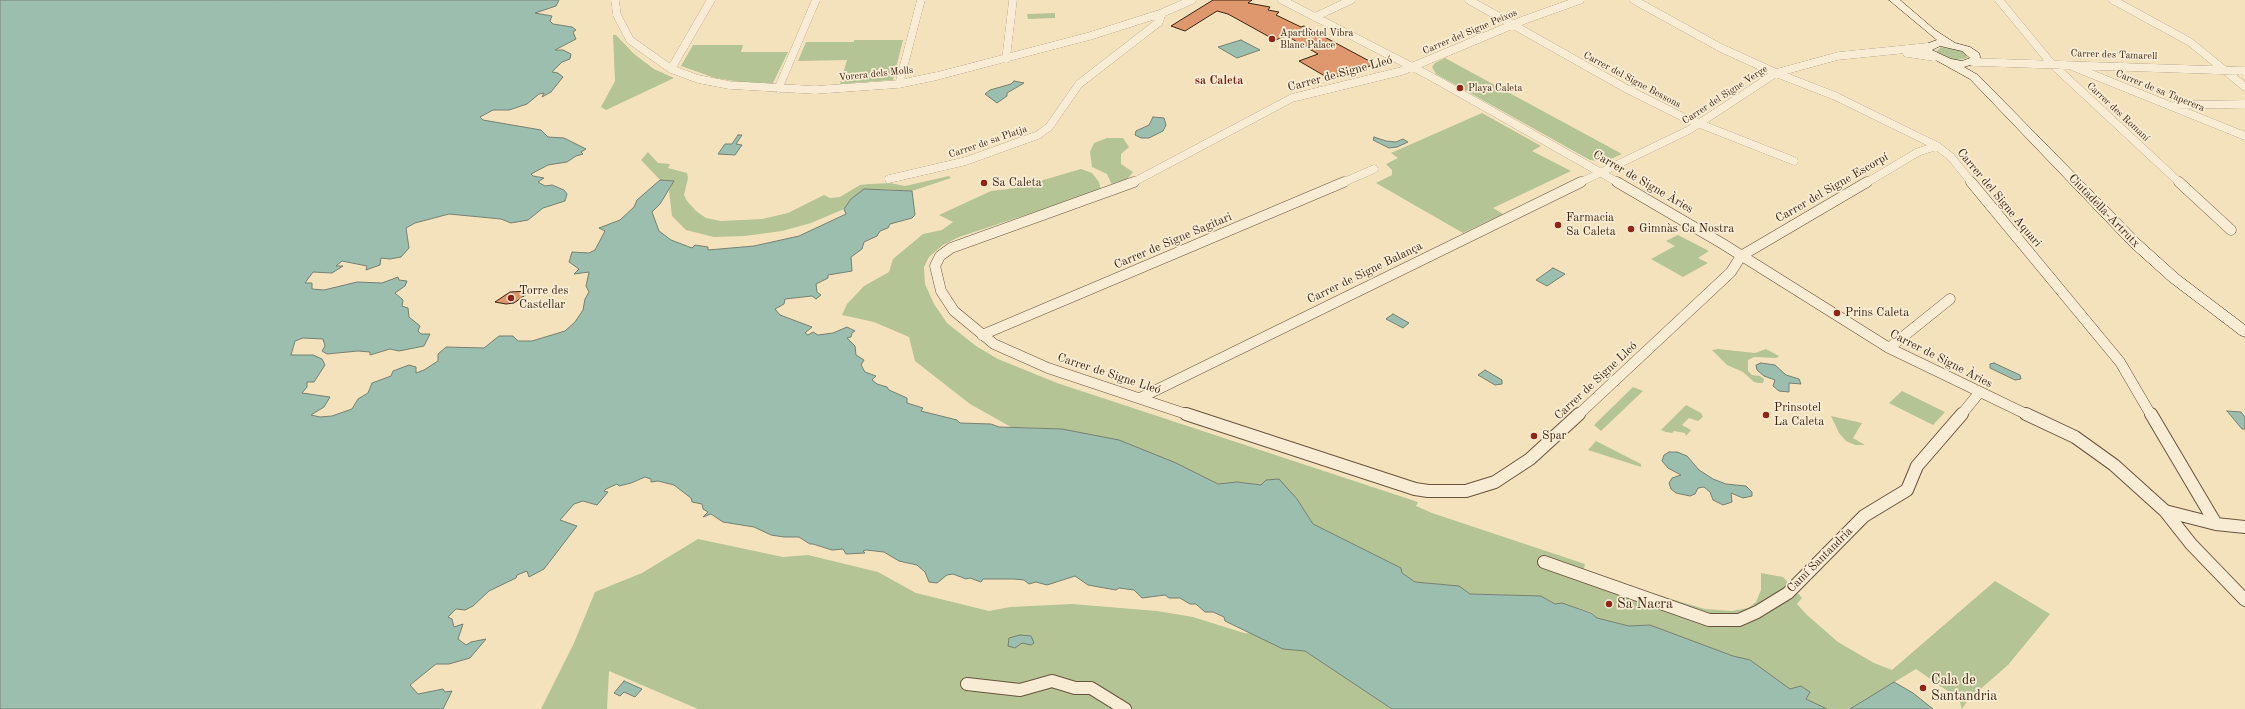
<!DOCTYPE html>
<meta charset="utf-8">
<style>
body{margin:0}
canvas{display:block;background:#f4e2bd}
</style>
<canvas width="2245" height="709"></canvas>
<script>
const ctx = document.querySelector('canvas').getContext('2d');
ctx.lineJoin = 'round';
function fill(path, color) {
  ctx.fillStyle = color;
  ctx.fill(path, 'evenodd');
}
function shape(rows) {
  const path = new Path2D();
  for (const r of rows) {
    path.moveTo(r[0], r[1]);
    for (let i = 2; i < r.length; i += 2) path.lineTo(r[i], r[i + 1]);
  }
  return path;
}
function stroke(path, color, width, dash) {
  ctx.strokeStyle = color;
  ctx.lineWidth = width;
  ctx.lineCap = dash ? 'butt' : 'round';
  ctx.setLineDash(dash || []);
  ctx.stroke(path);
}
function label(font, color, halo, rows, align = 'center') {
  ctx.font = font + ' "Old Standard TT",serif';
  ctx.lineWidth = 3.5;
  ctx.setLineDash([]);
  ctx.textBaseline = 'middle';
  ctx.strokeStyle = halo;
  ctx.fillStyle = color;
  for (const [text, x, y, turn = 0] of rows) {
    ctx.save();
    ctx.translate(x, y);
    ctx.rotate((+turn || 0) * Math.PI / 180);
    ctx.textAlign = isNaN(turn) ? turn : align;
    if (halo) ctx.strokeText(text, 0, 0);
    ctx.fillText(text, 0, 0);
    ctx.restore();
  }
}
fill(shape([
 [1055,13,1055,18,1028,19,1027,14],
 [613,35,616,35,634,54,654,69,674,78,606,110,601,107,615,81],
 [854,40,903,40,893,80,840,84,847,60,798,61,806,42,854,42],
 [693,45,743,45,741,52,788,52,772,85,747,83,715,78,681,66],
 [1941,47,1960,50,1966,54,1967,58,1957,60,1946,58,1936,52],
 [1445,58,1622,154,1604,162,1590,160,1436,74,1432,67,1435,63],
 [1482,113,1541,146,1532,151,1571,171,1493,208,1503,214,1463,233,1376,183,1392,175,1392,170,1386,164,1398,158,1391,153],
 [1107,138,1123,138,1129,147,1121,154,1121,164,1133,172,1124,183,1112,185,1107,174,1092,167,1090,152,1094,143],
 [648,152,658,163,670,164,668,168,687,173,688,178,684,195,687,201,696,211,706,218,721,221,762,219,788,213,824,195,830,198,840,197,860,185,869,184,890,183,905,186,949,176,951,178,912,191,881,189,851,199,844,209,811,223,782,231,745,236,714,237,686,230,672,216,669,191,674,181,660,180,641,160],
 [1081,169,1092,173,1099,182,1101,190,959,237,943,245,929,257,924,267,925,284,934,304,947,323,976,346,998,359,1057,383,1418,502,1416,506,1432,513,1585,564,1583,573,1705,609,1732,611,1748,608,1756,602,1761,590,1761,573,1783,577,1802,598,1797,604,1807,615,1838,642,1874,663,1892,670,1995,581,2050,614,2008,665,1968,700,1962,709,1959,699,1916,669,1850,709,1827,709,1806,699,1810,692,1801,686,1790,690,1750,660,1733,656,1650,625,1629,626,1597,618,1591,612,1562,603,1555,604,1541,596,1470,594,1459,586,1415,582,1402,573,1401,568,1313,524,1297,499,1261,485,1237,482,1218,484,1176,463,1062,429,1011,427,970,404,915,361,909,337,874,322,842,315,847,304,864,286,889,272,893,259,923,234,942,230,953,222,939,215,991,191,1016,188],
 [1678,235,1709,251,1698,258,1708,263,1683,277,1651,259,1675,246,1666,241],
 [1718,349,1755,353,1766,349,1779,356,1776,358,1754,357,1748,360,1748,371,1752,375,1760,376,1764,379,1763,383,1758,383,1754,382,1743,372,1727,365,1712,350],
 [1633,387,1643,391,1601,431,1594,425],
 [1902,391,1945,412,1933,425,1889,403],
 [1686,405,1701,413,1703,417,1698,421,1689,418,1682,425,1691,430,1686,436,1685,433,1674,431,1672,433,1666,432,1661,430],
 [1831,416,1862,423,1853,438,1865,445,1855,445,1846,441,1839,433],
 [1596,441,1641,464,1641,467,1588,450],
 [698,539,783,557,808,555,878,572,916,593,989,611,1010,607,1072,604,1157,611,1193,617,1244,633,1255,634,1283,649,1305,651,1392,709,698,709,609,671,607,709,541,709,574,643,595,592,642,573]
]), '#b5c495');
const water = shape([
 [0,0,559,0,556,6,535,13,552,16,550,21,553,24,572,27,576,30,573,32,576,39,555,50,563,50,571,54,570,59,562,62,552,72,558,73,563,77,551,92,542,97,544,93,539,94,527,104,509,110,493,110,480,117,483,120,541,130,548,137,564,138,586,149,581,152,583,154,576,156,567,162,548,165,531,174,533,176,544,178,538,182,545,186,552,185,564,190,567,194,565,201,543,208,528,220,511,223,501,219,449,214,415,223,406,228,409,248,401,257,390,259,381,258,380,265,366,270,367,266,342,261,336,266,343,266,332,273,313,272,305,283,312,283,312,289,324,290,357,282,382,283,398,277,399,280,407,281,405,286,395,293,403,300,402,306,408,308,409,317,420,326,418,331,421,334,430,334,424,346,399,351,390,349,370,355,370,352,358,351,327,354,322,351,325,346,323,339,303,338,295,341,291,355,313,355,322,359,325,365,314,382,307,382,307,387,302,393,330,397,324,407,311,415,320,417,332,416,352,409,358,399,368,393,372,383,391,376,393,371,409,365,416,367,416,373,424,370,438,361,438,354,446,347,484,348,499,336,513,336,518,341,532,341,565,331,575,322,583,310,585,299,589,292,586,286,589,272,574,274,579,269,569,262,572,252,589,253,595,250,605,231,599,228,620,220,634,207,637,200,660,180,674,181,660,204,652,212,659,231,671,240,692,248,695,245,708,247,708,250,754,246,799,236,846,214,844,209,851,199,864,189,912,191,915,215,912,218,890,224,888,228,880,231,877,236,864,242,862,249,851,257,852,271,828,275,828,278,816,284,817,292,821,295,816,299,812,296,785,299,784,304,775,309,780,315,812,327,805,333,808,335,813,332,818,335,833,333,847,327,855,331,852,333,851,337,847,338,855,346,856,355,864,360,861,365,865,372,876,376,872,380,877,384,887,387,889,390,907,398,907,403,923,408,921,411,957,420,960,423,991,424,999,427,1062,429,1119,440,1176,463,1218,484,1237,482,1261,485,1266,480,1279,479,1297,499,1313,524,1401,568,1402,573,1415,582,1459,586,1470,594,1541,596,1555,604,1562,603,1591,613,1597,618,1629,626,1650,625,1733,656,1750,660,1790,689,1801,686,1810,692,1806,699,1827,709,1392,709,1305,651,1283,649,1225,621,1224,617,1213,612,1205,612,1196,604,1190,604,1180,598,1169,598,1165,595,1142,598,1134,590,1119,588,1116,590,1088,585,1075,576,1047,585,1036,582,1029,584,1024,580,1014,579,983,579,981,582,970,578,966,579,953,574,947,575,937,583,929,582,925,572,917,565,899,561,884,552,866,550,863,551,865,553,846,554,843,549,832,550,813,544,810,544,799,537,784,537,771,535,754,527,723,522,711,514,703,517,708,512,703,509,702,504,692,502,691,498,674,485,658,481,651,482,651,479,645,477,631,483,619,486,617,484,606,489,604,491,608,492,597,505,583,501,574,504,560,520,577,526,544,569,529,577,527,571,517,575,516,578,489,591,473,606,465,610,456,609,448,617,452,619,454,627,463,624,458,639,466,645,471,642,486,639,470,658,449,664,436,664,410,685,418,694,443,689,445,692,452,691,443,709,0,709,0,0],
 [1241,40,1260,50,1237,58,1218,47,1241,40],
 [1014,81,1024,83,1007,93,1007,96,997,103,985,94,990,90,1011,84,1014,81],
 [1153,117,1164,118,1166,125,1163,131,1149,138,1141,138,1135,135,1136,131,1149,125,1153,117],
 [738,135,742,135,736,144,742,145,735,155,718,154,725,144,732,144,738,135],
 [1374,137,1386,141,1396,142,1403,139,1408,142,1397,147,1389,148,1373,140,1374,137],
 [1553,268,1565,274,1547,286,1536,280,1553,268],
 [1393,314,1409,323,1403,328,1386,319,1393,314],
 [1761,363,1775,365,1786,375,1799,379,1801,384,1789,383,1789,392,1779,391,1773,386,1775,380,1764,376,1757,370,1756,365,1761,363],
 [1994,363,2020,375,2021,379,2015,380,1990,368,1990,364,1994,363],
 [1485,370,1502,380,1502,384,1495,385,1478,375,1485,370],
 [2227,411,2241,412,2245,417,2245,429,2242,429,2227,411],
 [1669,452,1677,452,1687,456,1699,470,1713,479,1726,484,1746,486,1752,492,1752,496,1743,498,1731,493,1732,502,1723,505,1713,500,1710,492,1704,487,1698,488,1695,494,1690,496,1676,493,1671,489,1669,483,1672,478,1681,475,1668,468,1662,461,1664,455,1669,452],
 [1020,635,1031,636,1034,643,1031,645,1022,643,1015,648,1008,646,1009,638,1020,635],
 [624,681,642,689,635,697,624,692,620,696,614,693,624,681],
 [1894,682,1913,693,1933,709,1850,709,1894,682]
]);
fill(water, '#9cbeaf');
stroke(water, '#768071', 1);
const building = shape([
 [1213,0,1252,0,1248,3,1270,7,1268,10,1279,12,1276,15,1301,27,1304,26,1373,63,1371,64,1373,65,1330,79,1299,61,1318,54,1287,36,1275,40,1228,14,1217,11,1185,31,1171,26,1213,0],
 [531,291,514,303,506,304,495,302,510,292,531,291]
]);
fill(building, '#df986d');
stroke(building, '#3c2413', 1);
const minorFar2 = shape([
 [615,0,617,15,630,40,671,69,698,79,729,85,815,90,899,84,937,76,1090,36,1162,13,1192,0],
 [1282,0,1430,76,1619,183],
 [1469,0,1627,89,1685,118,1794,161],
 [1634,0,1721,48,1776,73,1835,96,1937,146,1951,157,1972,183],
 [1999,0,2051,63,2180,183],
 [2113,0,2190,42,2245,87],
 [1315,17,1351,0],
 [1907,53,1934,57],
 [1006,59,1013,0],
 [1973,62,2245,71],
 [2074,67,2245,136],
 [671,69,711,0],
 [899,84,921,0],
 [778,89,816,0],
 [2176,105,2245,104],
 [889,179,966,161,1038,135,1049,127,1079,84,1159,22,1162,13],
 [1132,183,1292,98,1402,71,1524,20,1580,0],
 [1342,183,1374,169],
 [1579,183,1689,130,1776,73,1838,56,1927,47],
 [1866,183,1918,152,1937,146]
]);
const minorFar1 = shape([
 [1134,182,951,248,940,256,935,266,941,291,954,311,994,344,1048,368,1189,415],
 [1617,182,1723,244,1889,348,2028,415],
 [1971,182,2120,362,2151,415],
 [2179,182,2231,230],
 [982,335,1344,182],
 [1889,348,1950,299],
 [1140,398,1581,182],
 [1578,415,1731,272,1741,256,1867,182],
 [1961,415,1979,393]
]);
const minor = shape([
 [1186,414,1415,489,1428,491,1466,491,1495,482,1530,459,1579,414],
 [2026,414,2075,437,2114,465,2165,511,2191,544,2245,600],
 [2151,414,2216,524],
 [2165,511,2216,524,2245,527],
 [1544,562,1709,620,1739,620,1757,612,1788,593,1864,516,1907,490,1917,466,1962,414],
 [967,684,1020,690,1052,681,1075,688,1091,688,1125,709]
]);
const secondary = shape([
 [1889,0,1900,0,1935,30,1955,43,1970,47,1979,53,1981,60,1980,62,1964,67,1978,75,2140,240,2179,275,2245,325,2245,337,2240,335,2169,281,2130,246,1970,79,1923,53,1923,45,1937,40,1889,0],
 [1940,46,1962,51,1970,58,1962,61,1951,59,1932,50,1940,46]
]);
stroke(minorFar2, '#6a543e', 8);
stroke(minorFar1, '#6a543e', 11);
stroke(minor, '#6a543e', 14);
stroke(secondary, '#3c2413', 1);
stroke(minorFar2, '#f8ecd4', 8);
stroke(minorFar1, '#f8ecd4', 10);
stroke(minor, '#f8ecd4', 12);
fill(secondary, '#f8ecd4');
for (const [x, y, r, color] of [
 [1272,39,4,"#8f2418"],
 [1460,88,4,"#8f2418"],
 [984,183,4,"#8f2418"],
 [1558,225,4,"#8f2418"],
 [1631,229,4,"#8f2418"],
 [511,298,4,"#8f2418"],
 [1837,313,4,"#8f2418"],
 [1766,415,4,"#8f2418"],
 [1534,436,4,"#8f2418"],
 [1609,604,4,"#8f2418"],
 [1923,688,4,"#8f2418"]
]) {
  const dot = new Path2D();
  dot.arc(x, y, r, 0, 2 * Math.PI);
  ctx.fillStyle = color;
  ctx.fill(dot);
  stroke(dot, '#f8ecd4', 1.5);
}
label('10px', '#3c2413', '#f8ecd4', [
 ["Carrer del Signe Peixos",1470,32,-23],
 ["Carrer des Tamarell",2114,55,2],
 ["Vorera dels Molls",876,74,-6],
 ["Carrer del Signe Bessons",1632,80,28],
 ["Carrer de sa Taperera",2160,91,22],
 ["Carrer del Signe Verge",1725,95,-33],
 ["Carrer des Romaní",2118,112,43],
 ["Carrer de sa Platja",988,142,-19]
]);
label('10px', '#3c2413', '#f8ecd4', [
 ["Aparthotel Vibra",1280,33],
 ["Blanc Palace",1280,45],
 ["Playa Caleta",1468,88]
], 'left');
label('12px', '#3c2413', '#f8ecd4', [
 ["Carrer de Signe Lleó",1340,74,-15],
 ["Carrer de Signe Àries",1643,182,30],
 ["Carrer del Signe Escorpí",1832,188,-30],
 ["Carrer del Signe Aquari",1999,198,50],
 ["Ciutadella-Artrutx",2104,211,46],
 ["Carrer de Signe Sagitari",1173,241,-23],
 ["Carrer de Signe Balança",1365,273,-26],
 ["Carrer de Signe Àries",1941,359,27],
 ["Carrer de Signe Lleó",1109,374,18],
 ["Carrer de Signe Lleó",1596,381,-43],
 ["Camí Santandria",1820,560,-45]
]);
label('bold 12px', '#7a1f14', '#f8ecd4', [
 ["sa Caleta",1219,81]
]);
label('12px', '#3c2413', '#f8ecd4', [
 ["Sa Caleta",992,183],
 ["Farmacia",1566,218],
 ["Sa Caleta",1566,232],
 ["Gimnàs Ca Nostra",1639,229],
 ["Torre des",519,291],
 ["Castellar",519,305],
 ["Prins Caleta",1845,313],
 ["Prinsotel",1774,408],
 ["La Caleta",1774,422],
 ["Spar",1542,436]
], 'left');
label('14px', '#3c2413', '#f8ecd4', [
 ["Sa Nacra",1617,604],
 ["Cala de",1931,680],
 ["Santandria",1931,696]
], 'left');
</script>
